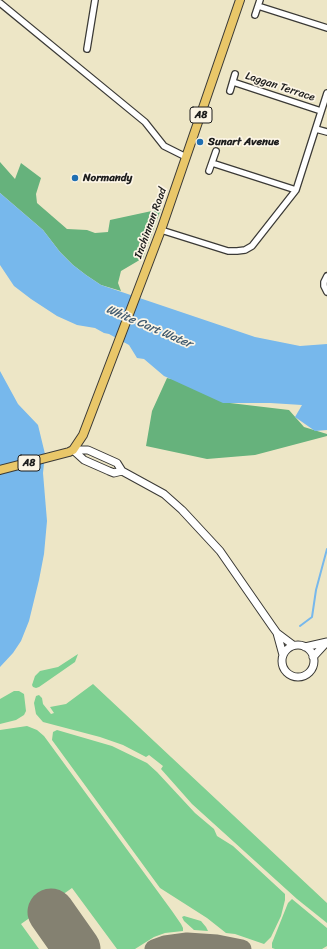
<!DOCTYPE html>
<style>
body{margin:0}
canvas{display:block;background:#ede6c6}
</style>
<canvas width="327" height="949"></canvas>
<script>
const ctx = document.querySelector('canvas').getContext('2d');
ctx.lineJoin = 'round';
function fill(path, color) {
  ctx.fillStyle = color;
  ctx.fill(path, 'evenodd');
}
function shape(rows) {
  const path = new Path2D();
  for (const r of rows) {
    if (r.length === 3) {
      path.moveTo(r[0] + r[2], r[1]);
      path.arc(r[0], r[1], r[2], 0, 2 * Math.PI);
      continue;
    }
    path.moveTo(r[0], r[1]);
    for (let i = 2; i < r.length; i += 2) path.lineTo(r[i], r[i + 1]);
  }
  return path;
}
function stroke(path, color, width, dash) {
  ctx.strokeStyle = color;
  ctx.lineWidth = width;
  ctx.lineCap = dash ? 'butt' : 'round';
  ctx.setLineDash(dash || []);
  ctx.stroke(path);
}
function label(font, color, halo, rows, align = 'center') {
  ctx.font = font + ' Sriracha,sans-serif';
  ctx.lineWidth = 3.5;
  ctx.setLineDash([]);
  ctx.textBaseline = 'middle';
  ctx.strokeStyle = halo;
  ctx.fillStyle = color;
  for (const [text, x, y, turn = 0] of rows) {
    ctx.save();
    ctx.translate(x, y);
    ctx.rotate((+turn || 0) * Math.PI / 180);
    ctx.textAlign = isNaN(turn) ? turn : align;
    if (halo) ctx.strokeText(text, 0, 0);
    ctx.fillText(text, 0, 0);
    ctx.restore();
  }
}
fill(shape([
 [78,654,75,662,39,687,36,688,33,687,32,685,35,676,40,671,58,667],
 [93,684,327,903,327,923,297,899,192,804,161,769,163,766,149,755,146,757,123,745,100,737,43,722,36,714,34,703,36,696,39,695,42,698,43,704,51,714,54,713,50,707,66,704],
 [14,691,19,691,24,694,26,711,24,715,16,720,0,724,0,699],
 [27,726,37,730,44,736,172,911,181,924,183,928,183,931,165,933,154,937,135,949,117,949,72,888,21,924,39,949,0,949,0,730],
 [57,730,112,746,147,763,157,772,195,813,214,829,217,836,233,846,285,894,285,900,281,916,271,937,264,944,235,934,226,933,207,918,160,888,52,740,53,732],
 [292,899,327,928,327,946,322,949,275,949,272,948,272,943,288,903],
 [184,916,201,921,206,927,208,931,194,930,184,921,182,917]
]), '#7ed092');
fill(shape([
 [0,162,15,179,21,163,41,178,36,194,37,203,67,229,87,230,95,233,108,232,110,220,161,209,143,258,121,271,118,283,121,291,101,285,86,275,73,265,60,252,43,230,0,193],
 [167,378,180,381,230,403,289,410,304,427,327,434,327,436,255,455,207,459,146,446,152,411]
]), '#66b27c');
fill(shape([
 [0,193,43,230,60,252,73,265,86,275,101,285,255,337,300,346,327,344,327,430,315,431,295,417,302,405,270,403,223,403,164,376,144,359,137,358,129,345,109,334,104,333,95,328,77,325,57,316,31,299,14,286,0,265],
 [0,371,18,404,38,425,45,454,43,473,47,521,44,554,39,580,29,621,21,641,13,653,0,667]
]), '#77b8ec');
stroke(shape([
 [300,626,312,617,316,590,327,549]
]), '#77b8ec', 2);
stroke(shape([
 [154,949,165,945,187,942,217,944,242,949]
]), '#848171', 19);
stroke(shape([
 [51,912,77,949]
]), '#848171', 47);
const minor = shape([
 [0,3,145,122,164,146,186,157],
 [258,6,327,28],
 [255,15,260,0],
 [87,49,95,0],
 [233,82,321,111],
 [230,91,235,74],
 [316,129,327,132],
 [212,163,296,190],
 [209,171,216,151],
 [161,230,228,251,237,251,245,250,252,246,296,190,327,93],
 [327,276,324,282,324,286,327,292]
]);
const tertiary = shape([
 [73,450,88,450,117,463,122,471,164,494,182,510,220,551,272,626,277,633,283,655],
 [73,450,84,460,109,471,114,473,122,471],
 [277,633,293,645],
 [298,661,16],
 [305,647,327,642],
 [313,657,326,643]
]);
const primary = shape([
 [0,470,69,452,73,450,83,435,161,230,240,0]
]);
stroke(minor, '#3b3a36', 8);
stroke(tertiary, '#3b3a36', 9);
stroke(primary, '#3b3a36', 10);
stroke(minor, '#fff', 5.5);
stroke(tertiary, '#fff', 7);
stroke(primary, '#e9c769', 8);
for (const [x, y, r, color] of [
 [200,142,4,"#1f6fb2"],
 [75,178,4,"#1f6fb2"]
]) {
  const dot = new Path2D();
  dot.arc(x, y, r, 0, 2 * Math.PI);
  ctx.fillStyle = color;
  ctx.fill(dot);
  stroke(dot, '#fcf5e5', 1.5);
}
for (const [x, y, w] of [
 [201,115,22],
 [29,463,22]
]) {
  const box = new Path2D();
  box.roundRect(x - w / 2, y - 8, w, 16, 3);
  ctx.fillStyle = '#fcf5e5';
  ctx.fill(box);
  stroke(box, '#1c1c1c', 1);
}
label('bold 10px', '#1c1c1c', null, [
 ["A8",201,115],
 ["A8",29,463]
]);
label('11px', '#1c1c1c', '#fcf5e5', [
 ["Laggan Terrace",280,87,18],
 ["Inchinnan Road",151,223,-70]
]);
label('bold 11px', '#1c1c1c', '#fcf5e5', [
 ["Sunart Avenue",208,142],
 ["Normandy",83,178]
], 'left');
label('italic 12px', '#405a6f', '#fcf5e5', [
 ["White Cart Water",149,327,23]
]);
</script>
